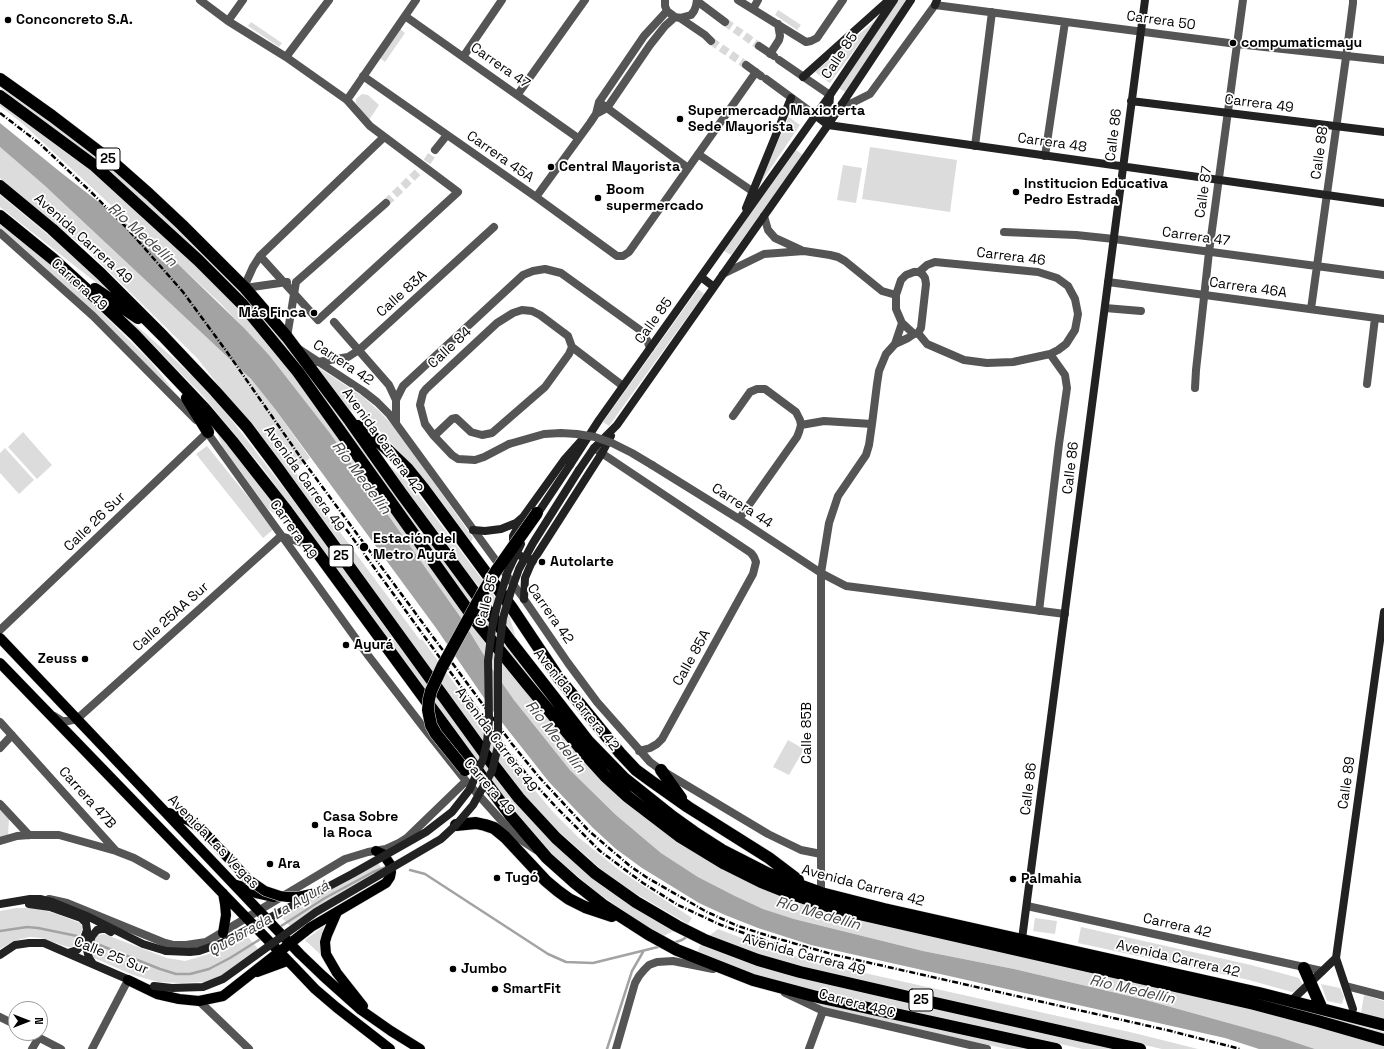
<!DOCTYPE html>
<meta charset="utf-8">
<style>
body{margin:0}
#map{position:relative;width:1384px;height:1049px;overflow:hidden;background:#fff;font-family:"Space Grotesk",sans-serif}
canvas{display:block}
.north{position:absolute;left:8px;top:1001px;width:40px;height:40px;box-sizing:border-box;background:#fff;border:1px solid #999;border-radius:50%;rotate:90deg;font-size:11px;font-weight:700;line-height:16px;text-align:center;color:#000}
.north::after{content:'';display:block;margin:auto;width:14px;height:18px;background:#000;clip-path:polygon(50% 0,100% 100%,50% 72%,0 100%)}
</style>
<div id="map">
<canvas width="1384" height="1049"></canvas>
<div class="north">N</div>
</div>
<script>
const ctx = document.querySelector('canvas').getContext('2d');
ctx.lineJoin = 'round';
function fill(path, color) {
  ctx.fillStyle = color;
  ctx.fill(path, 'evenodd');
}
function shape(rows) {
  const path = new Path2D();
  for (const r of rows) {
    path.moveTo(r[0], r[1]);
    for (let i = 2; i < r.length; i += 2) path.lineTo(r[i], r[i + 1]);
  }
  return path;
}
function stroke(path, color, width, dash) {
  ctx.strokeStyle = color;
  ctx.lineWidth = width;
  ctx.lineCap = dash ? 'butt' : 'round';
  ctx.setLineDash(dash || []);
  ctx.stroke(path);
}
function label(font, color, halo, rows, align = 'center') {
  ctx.font = font + ' "Space Grotesk",sans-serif';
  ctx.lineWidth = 3.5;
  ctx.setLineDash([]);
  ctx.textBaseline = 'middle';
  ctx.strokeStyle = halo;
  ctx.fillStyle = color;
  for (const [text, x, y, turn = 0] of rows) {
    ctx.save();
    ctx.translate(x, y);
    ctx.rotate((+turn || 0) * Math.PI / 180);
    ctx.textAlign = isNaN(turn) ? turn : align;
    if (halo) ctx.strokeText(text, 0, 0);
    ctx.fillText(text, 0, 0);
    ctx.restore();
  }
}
fill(shape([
 [898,0,907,0,845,92,839,88],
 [778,10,801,25,797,30,775,15],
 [878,18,830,83,815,72],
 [251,22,282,43,279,47,248,26],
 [400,29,405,33,385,62,380,58],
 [0,88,16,96,50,121,121,177,156,208,232,282,285,344,542,692,572,729,619,779,671,821,709,846,747,867,781,883,807,892,851,904,911,919,967,930,1288,1005,1384,1032,1384,1036,1287,1008,849,908,806,896,746,871,708,850,671,826,645,806,609,775,573,736,544,700,531,681,511,658,466,601,448,575,427,543,282,346,259,317,190,245,120,181,78,147],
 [362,94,368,95,379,105,369,120,356,103,356,99],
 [0,104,92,170,219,287,278,353,393,510,627,803,668,835,700,855,1191,993,1384,1045,1384,1049,1315,1049,1279,1037,1142,999,1014,969,923,951,794,919,763,909,735,896,698,877,661,853,616,815,570,770,514,700,293,387,269,355,220,303,178,264,143,237,114,208,23,124,0,106],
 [789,117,800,125,756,190],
 [0,147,44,185,251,379,275,409,310,458,294,470,420,640,422,639,513,764,553,812,578,837,619,870,692,918,688,924,633,892,603,871,558,831,524,795,471,725,330,529,283,467,197,358,87,250,0,178],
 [870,147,957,160,950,212,862,199],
 [796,150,803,155,731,255,724,251],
 [843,165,862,168,856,203,837,200],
 [0,195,58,243,131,310,0,207],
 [0,222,67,279,105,316,151,362,174,391,70,290,0,229],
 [698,289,704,294,609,426,603,422],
 [122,313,172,357,208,391,234,423,312,525,395,641,507,792,633,907,673,931,664,936,640,922,595,891,556,858,529,830,502,795,261,466,203,396],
 [313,364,362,396,379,411,398,431,473,538,471,542,409,462,375,426,348,408],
 [216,429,296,531,267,508,222,446],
 [23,432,52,465,37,479,8,447],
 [207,446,274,529,263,538,196,454],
 [5,448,34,480,19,494,0,473,0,453],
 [389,465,412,486,481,578,510,618,516,638,492,603,436,533],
 [788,740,804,749,789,775,773,767],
 [0,810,9,819,8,836,0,839],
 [377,861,383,871,290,926,281,917],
 [16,908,36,908,57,914,80,923,83,928,75,945,71,947,67,947,41,938,29,937,14,941,0,949,0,911],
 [1035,918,1057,921,1055,934,1033,931],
 [324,926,321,937,321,955,305,940],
 [1081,927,1251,965,1299,978,1302,983,1302,987,1298,991,1292,992,1249,980,1078,943],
 [718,929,776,951,842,968,1134,1033,1198,1049,1162,1049,790,965,709,936],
 [104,934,167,958,185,961,222,950,247,936,258,949,221,976,204,982,182,983,158,982,133,975,92,957,90,948,96,937,99,935],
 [700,945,749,963,792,976,1122,1049,1083,1049,783,983,747,972,697,953],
 [1321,984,1340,988,1344,997,1342,1004,1327,1001],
 [1364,995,1384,1001,1384,1019,1361,1013],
 [808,1000,1031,1049,1007,1049,825,1009]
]), '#dcdcdc');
fill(shape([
 [0,123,59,171,178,264,244,328,269,355,329,432,461,618,493,670,514,700,570,770,616,815,661,853,698,877,735,896,763,909,794,919,923,951,1014,969,1142,999,1279,1037,1315,1049,1259,1049,1225,1038,811,945,758,928,725,915,699,903,642,868,616,849,593,828,549,782,493,711,436,628,275,409,251,379,44,185,0,147]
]), '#a3a3a3');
stroke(shape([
 [410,870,425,874,548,954,566,962,593,963,662,946],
 [278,928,325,898,373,872,386,867],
 [0,931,27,927,38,928,77,936,82,938],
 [92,942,160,969,176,974,190,974,209,969,230,958,262,938],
 [673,943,682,940,688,936],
 [607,1049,632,971,643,952]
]), '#a3a3a3', 2.5);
stroke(shape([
 [725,22,759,46],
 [711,41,746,65],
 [427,162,435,150],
 [386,203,420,170]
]), '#d9d9d9', 8, [8, 4]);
const primary = shape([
 [0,638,300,954,323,976,361,1010,391,1031,420,1049],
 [0,663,295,968,315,989,336,1007,390,1049],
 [169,813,188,820,201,829],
 [238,885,256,893,274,897],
 [223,893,225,904,226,915,223,933],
 [337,912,327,935,325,942,326,954,337,973,363,1006],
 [257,972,287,961],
 [128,980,157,994,179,999,199,1001,223,996,311,927,386,883,390,877,391,872,390,864,383,854,376,851]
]);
const highway = shape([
 [0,79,52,116,115,164,149,194,182,225,245,288,287,337,350,421,401,493,511,642,588,741,624,778,673,817,694,832,722,850,769,874,821,893,884,909,1259,993,1384,1025],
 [0,96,95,166,198,260,243,305,298,372,475,620,527,684,585,754,605,776,628,797,679,836,725,864,761,882,786,892,837,909,1254,1004,1318,1021,1384,1040],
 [0,186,52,229,101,274,163,336,215,391,247,427,277,467,488,758,519,798,556,838,595,873,636,902,677,926,705,940,758,960,800,972,913,998,1140,1049],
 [0,216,53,259,97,299,135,335,205,409,232,441,287,511,510,815,547,858,575,883,603,905,648,934,677,950,753,980,813,996,1056,1049],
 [95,289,138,318],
 [187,398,208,432],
 [358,426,376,439,390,452,407,468,424,489,512,608,558,677,620,753,636,770,651,781,688,807,769,858,798,880],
 [661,770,681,798],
 [456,825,476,823,485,825,494,828,505,837,546,881,558,891,569,899,585,907,612,916],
 [1304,968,1322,1009]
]);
stroke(primary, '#dbdbdb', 11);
stroke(highway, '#dbdbdb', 13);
stroke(shape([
 [200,0,228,21,286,57,347,100,370,126,458,192,318,320,260,256],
 [665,0,665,6,667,11,675,17,680,18,691,15,694,11,696,6,697,0],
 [738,0,806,42,811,41,817,38,843,0],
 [697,1,725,22],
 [753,9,758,0],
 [405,16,578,138],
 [680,18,705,35,711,41],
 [228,21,243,0],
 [759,46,774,56],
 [770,54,779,40,780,36,778,24],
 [286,57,329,0],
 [463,57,502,0],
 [779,60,830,95],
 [746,65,761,76],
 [363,76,536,197,617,256,623,256,629,252,756,72],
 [766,79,815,115],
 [518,94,585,0],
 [347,100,416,0],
 [842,104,852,103,870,94,935,5,1237,44,1384,60],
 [603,105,688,168],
 [596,114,607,108,650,45,665,26,675,17],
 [975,146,992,12],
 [435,150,447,135],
 [698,154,752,191],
 [1045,156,1065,22],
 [536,197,590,123,596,114,599,102,644,36,667,11],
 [764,216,768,230,775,238,801,250],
 [1004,232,1076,235,1114,239,1384,275],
 [0,233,93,316,196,420],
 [914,272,919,272,923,275,925,278,926,284,921,328,918,333,914,334,902,323,896,309,896,295,901,280,906,275,914,272],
 [723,274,764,254,804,251,830,255,838,257,845,261,882,291,896,295],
 [1108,282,1384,319],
 [244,287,253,267,260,256,384,137],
 [245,288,287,282],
 [1105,308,1141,311],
 [1311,309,1347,50,1353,3,1353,0],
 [334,322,389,385,396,400],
 [918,333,927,344,964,360,987,363,1013,362,1050,354,1058,350,1066,344,1075,330,1078,314,1075,299,1068,286,1057,278,1038,272,935,262,927,265,919,272],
 [287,337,296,282,386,203],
 [895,344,908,338,914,334],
 [572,347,623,386],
 [299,349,363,391,377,402,389,414,524,599,568,663,597,702,650,762,661,770,768,834,801,850,821,854],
 [318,362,348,357,359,350,494,227],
 [1367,384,1375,318],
 [1195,388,1196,370,1209,252,1243,0],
 [733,416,750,392,757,389,765,389,796,412,800,420,801,425,799,432,797,437,739,519],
 [396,423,396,400,403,386,523,275,533,271,545,269,561,273,640,330,647,340,650,348],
 [801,425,824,421,872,424,877,384,879,371,886,354,895,344,902,323],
 [204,428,367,654,424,728,466,781,515,836,536,850],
 [434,436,452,419,456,418,471,432,482,435,492,433,545,387,569,354,572,347,568,336,540,315,532,311,522,310,513,313,497,323,426,389,423,393,420,405,425,424,434,436,452,455,458,459,475,460,484,457,509,444],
 [594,448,751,553,754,557,756,562,753,574,662,739,657,744,650,748,639,751],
 [652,465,739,519,821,573,846,586,1065,614],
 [1039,611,1059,444,1067,388,1065,375,1050,354],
 [0,630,208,432],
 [54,716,62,721,68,721,77,719,281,536,312,546],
 [0,722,116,851,134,858,166,876],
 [0,748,12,735],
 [0,804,29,835],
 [0,841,17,836,29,835,59,835,116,851],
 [821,893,821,573,829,523,838,496,866,455,869,445,872,424],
 [49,899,67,903,165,943,173,945,186,945,206,942,345,859,368,852,386,849,399,843,407,838,466,781],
 [1027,906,1322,971],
 [1346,986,1384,996],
 [785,993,823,1011,987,1049],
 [199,1001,249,1049],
 [0,1017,16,1025],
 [30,1033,61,1049],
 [32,1049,39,1037],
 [92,1049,128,980],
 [616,1049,635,983,639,976,644,970,649,965,657,962,673,961,713,969],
 [809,1049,823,1011]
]), '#555', 8);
stroke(shape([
 [935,5,937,0],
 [803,77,889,0],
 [1131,101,1384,132],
 [815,115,828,125,1384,203],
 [828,124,830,96],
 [746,208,791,98],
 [701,277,714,287],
 [570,465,599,420,830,95,894,0],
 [579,470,594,448,617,425,828,125,911,0],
 [522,520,513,536,513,549,519,555,526,559,530,559],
 [473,530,485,531,501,529,516,523,523,517,564,460,581,441],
 [524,599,525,578,531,564,602,453,611,436],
 [0,904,30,899,40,899,52,902,89,917,143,944,166,951],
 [29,904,50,907,81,918,86,923,87,930,82,944,77,950,68,953],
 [1022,939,1145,0],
 [0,955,15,945,29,943,44,943,134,982],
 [93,964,89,958,87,950,92,936,97,930,101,929,106,929,111,932],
 [1291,1001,1336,958],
 [1351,1016,1353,1009,1336,958,1384,612]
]), '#222', 8);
stroke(primary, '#000', 10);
stroke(highway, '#000', 12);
stroke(shape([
 [0,113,39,143,90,191,126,227,183,292,227,352,301,458,512,744,539,777,589,831,630,866,646,877,707,912,738,926,772,937,835,955,1171,1031,1240,1049],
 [346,529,508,751,532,781,557,808,600,851,643,883,678,905,721,925,778,945]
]), '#000', 2.5, [6, 2, 1, 2]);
const primaryBridge = shape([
 [201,829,249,880,265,891,280,896,288,897,298,897,316,893]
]);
const highwayBridge = shape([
 [465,770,436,734,431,725,428,710,429,699,431,691,442,667,482,594,496,571,537,513]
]);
stroke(primaryBridge, '#dbdbdb', 11, []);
stroke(highwayBridge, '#dbdbdb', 13, []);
stroke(shape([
 [509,444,544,434,561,433,577,434,595,437,612,443,632,453,652,465]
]), '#555', 8);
stroke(shape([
 [536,516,570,465],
 [166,951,190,952,199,951,222,943,352,874,426,832,452,812,470,789,483,759,487,742,489,720,488,661,492,628,497,606,508,571,521,544],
 [154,986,172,988,203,987,223,979,316,912,441,839,456,825,473,805,492,771,498,746,498,660,503,618,511,591,519,569,533,543,579,470]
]), '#222', 8);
stroke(primaryBridge, '#000', 10);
stroke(highwayBridge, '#000', 12);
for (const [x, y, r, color] of [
 [8,20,4,"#000"],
 [1233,43,4,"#000"],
 [680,119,4,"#000"],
 [551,167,4,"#000"],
 [1016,192,4,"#000"],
 [598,198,4,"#000"],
 [314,313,4,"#000"],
 [364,547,5,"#000"],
 [542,562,4,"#000"],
 [346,645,4,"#000"],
 [85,659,4,"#000"],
 [315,825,4,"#000"],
 [270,864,4,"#000"],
 [497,878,4,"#000"],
 [1013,879,4,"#000"],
 [453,969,4,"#000"],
 [495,989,4,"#000"]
]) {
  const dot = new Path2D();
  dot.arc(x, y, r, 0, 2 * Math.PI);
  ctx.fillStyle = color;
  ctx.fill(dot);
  stroke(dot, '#fff', 1.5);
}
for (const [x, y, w] of [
 [108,159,24],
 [341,556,24],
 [921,1000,24]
]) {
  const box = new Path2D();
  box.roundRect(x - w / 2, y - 11, w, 22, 3);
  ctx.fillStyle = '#fff';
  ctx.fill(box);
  stroke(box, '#000', 1);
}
label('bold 13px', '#000', null, [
 ["25",108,159],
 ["25",341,556],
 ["25",921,1000]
]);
label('bold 14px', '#000', '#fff', [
 ["Conconcreto S.A.",16,20],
 ["compumaticmayu",1241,43],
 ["Supermercado Maxioferta",688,111],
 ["Sede Mayorista",688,127],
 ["Central Mayorista",559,167],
 ["Institucion Educativa",1024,184],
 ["Pedro Estrada",1024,200],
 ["Boom",606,190],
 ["supermercado",606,206],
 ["Más Finca",306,313,"right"],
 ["Estación del",373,539],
 ["Metro Ayurá",373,555],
 ["Autolarte",550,562],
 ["Ayurá",354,645],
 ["Zeuss",77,659,"right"],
 ["Casa Sobre",323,817],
 ["la Roca",323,833],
 ["Ara",278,864],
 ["Tugó",505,878],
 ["Palmahia",1021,879],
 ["Jumbo",461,969],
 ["SmartFit",503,989]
], 'left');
label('14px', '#000', '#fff', [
 ["Carrera 50",1161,21,8],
 ["Calle 85",840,56,-56],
 ["Carrera 47",500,66,35],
 ["Carrera 49",1259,104,7],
 ["Calle 86",1114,135,-83],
 ["Carrera 48",1052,143,8],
 ["Calle 88",1320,153,-82],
 ["Carrera 45A",500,157,35],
 ["Calle 87",1204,192,-82],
 ["Carrera 47",1196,237,8],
 ["Avenida Carrera 49",83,239,42],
 ["Carrera 46",1011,257,7],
 ["Carrera 49",79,285,42],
 ["Carrera 46A",1248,288,8],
 ["Calle 83A",402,294,-42],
 ["Calle 85",654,321,-54],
 ["Calle 84",450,348,-43],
 ["Carrera 42",343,363,34],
 ["Avenida Carrera 42",382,441,54],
 ["Calle 86",1071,468,-83],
 ["Avenida Carrera 49",304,479,54],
 ["Carrera 44",742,506,33],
 ["Calle 26 Sur",95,522,-44],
 ["Carrera 49",293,530,54],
 ["Calle 85",487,601,-76],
 ["Carrera 42",550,614,55],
 ["Calle 25AA Sur",171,617,-42],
 ["Calle 85A",692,658,-61],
 ["Avenida Carrera 42",576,700,51],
 ["Calle 85B",807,733,-90],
 ["Avenida Carrera 49",496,740,53],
 ["Calle 89",1347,783,-82],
 ["Carrera 49",489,787,49],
 ["Calle 86",1029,789,-83],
 ["Carrera 47B",87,798,48],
 ["Avenida Las Vegas",213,842,46],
 ["Avenida Carrera 42",863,886,15],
 ["Carrera 42",1177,926,13],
 ["Avenida Carrera 49",804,955,15],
 ["Calle 25 Sur",111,956,22],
 ["Avenida Carrera 42",1178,959,13],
 ["Carrera 48C",857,1004,15]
]);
label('italic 15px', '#444', '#fff', [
 ["Río Medellín",142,235,42],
 ["Río Medellín",361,478,53],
 ["Río Medellín",555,737,52],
 ["Río Medellín",818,914,16],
 ["Quebrada La Ayurá",269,919,-30],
 ["Río Medellín",1132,990,13]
]);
</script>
